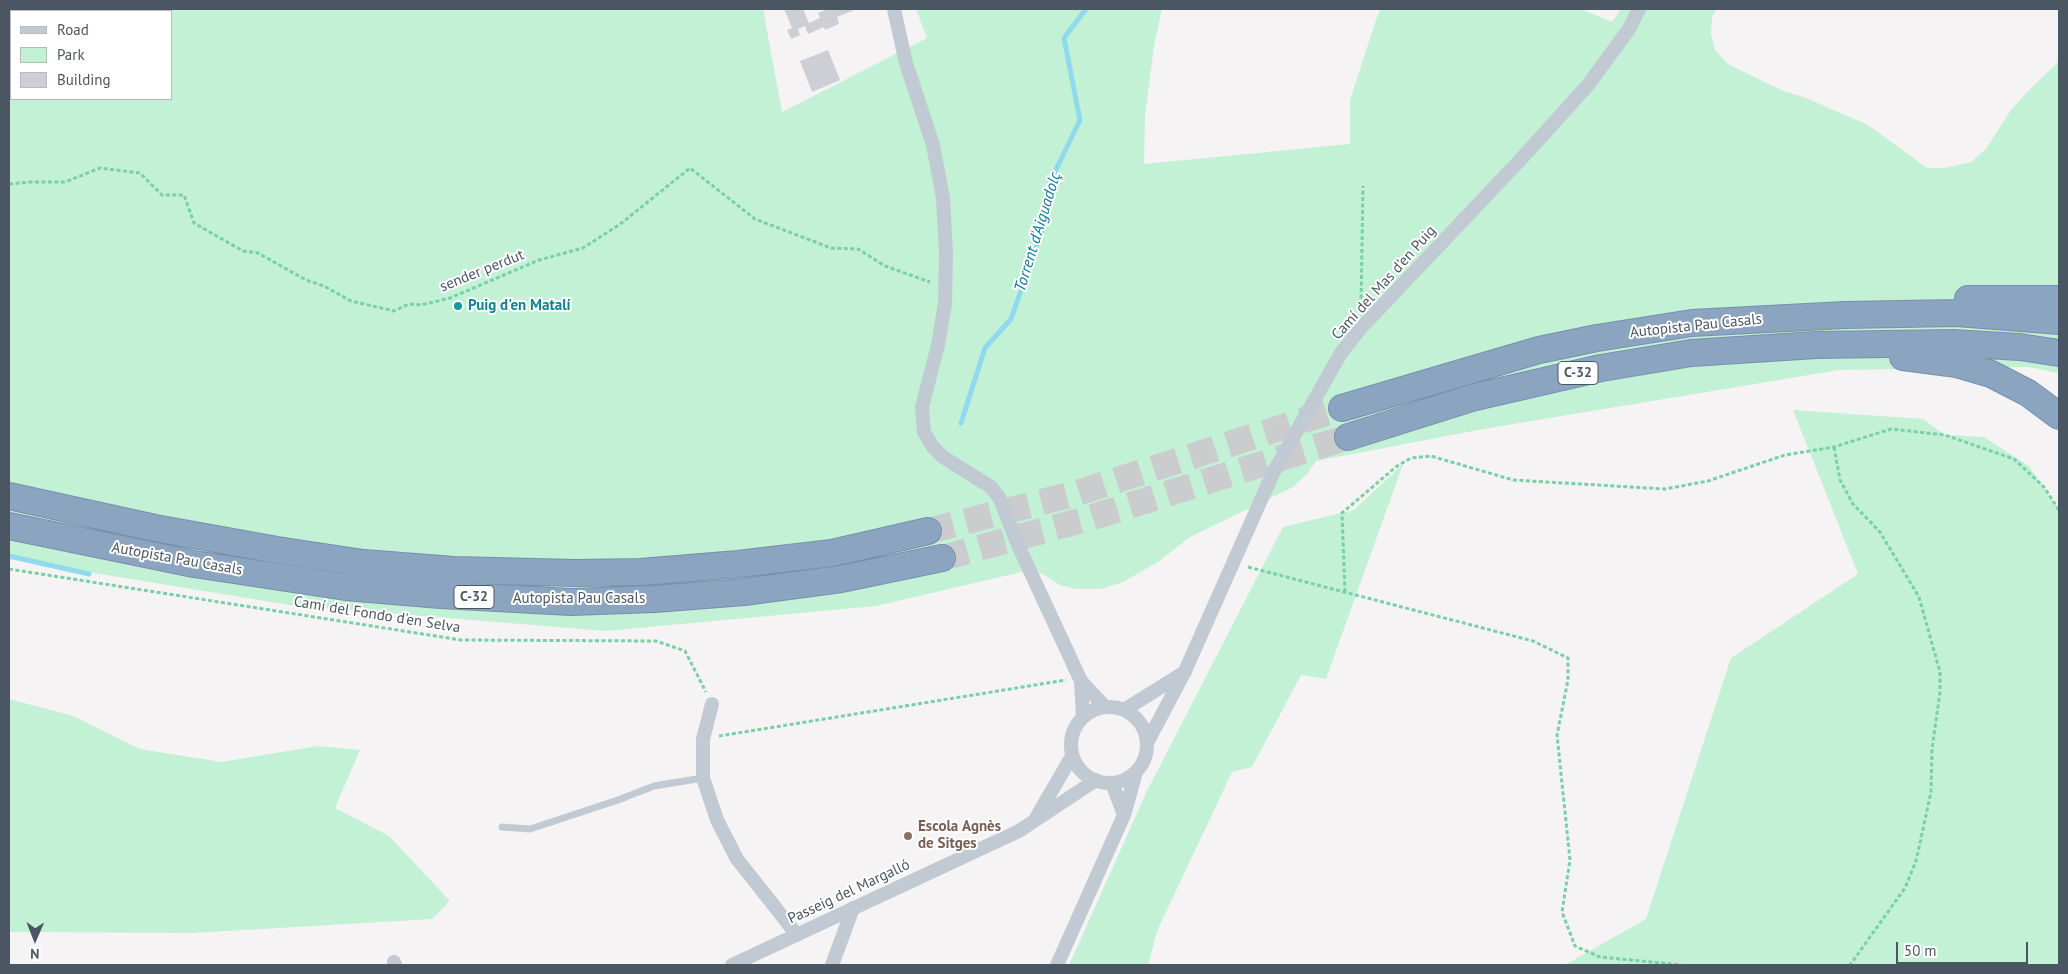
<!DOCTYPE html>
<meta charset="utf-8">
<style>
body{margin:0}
#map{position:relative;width:2068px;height:974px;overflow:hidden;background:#f5f3f3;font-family:"PT Sans",sans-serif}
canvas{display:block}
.frame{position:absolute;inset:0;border:10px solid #4a5661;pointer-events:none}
.legend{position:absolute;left:10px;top:10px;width:162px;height:90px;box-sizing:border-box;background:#fff;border:1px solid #b7bbc0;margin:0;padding:6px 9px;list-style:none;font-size:15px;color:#4a5661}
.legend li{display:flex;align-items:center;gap:10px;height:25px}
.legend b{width:25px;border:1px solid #b7bbc0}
.north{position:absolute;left:10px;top:914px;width:50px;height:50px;-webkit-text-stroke:4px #fff;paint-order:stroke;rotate:181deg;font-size:14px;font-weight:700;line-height:20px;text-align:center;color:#4a5661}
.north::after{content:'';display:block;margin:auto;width:18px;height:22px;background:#4a5661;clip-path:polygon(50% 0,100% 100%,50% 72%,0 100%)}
.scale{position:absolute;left:1896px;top:942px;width:132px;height:22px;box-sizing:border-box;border:2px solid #4a5661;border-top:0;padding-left:6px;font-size:15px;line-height:18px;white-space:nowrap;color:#4a5661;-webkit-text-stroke:4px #fff;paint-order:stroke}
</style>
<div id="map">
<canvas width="2068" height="974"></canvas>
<div class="frame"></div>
<ul class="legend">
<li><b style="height:6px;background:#c1cad2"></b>Road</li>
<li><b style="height:14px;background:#c3f1d5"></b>Park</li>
<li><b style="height:14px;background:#cdcfd5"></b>Building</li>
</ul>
<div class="north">N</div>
<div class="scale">50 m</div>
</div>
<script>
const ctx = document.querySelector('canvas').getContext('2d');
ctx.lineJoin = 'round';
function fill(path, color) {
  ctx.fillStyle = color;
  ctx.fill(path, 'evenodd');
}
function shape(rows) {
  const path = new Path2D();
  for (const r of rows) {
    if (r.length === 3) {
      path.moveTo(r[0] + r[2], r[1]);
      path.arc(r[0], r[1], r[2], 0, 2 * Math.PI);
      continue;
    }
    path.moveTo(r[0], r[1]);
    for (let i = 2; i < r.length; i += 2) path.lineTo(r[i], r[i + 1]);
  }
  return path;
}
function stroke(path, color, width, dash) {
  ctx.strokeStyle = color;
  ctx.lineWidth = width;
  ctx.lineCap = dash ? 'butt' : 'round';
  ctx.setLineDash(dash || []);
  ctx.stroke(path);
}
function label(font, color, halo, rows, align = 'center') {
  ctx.font = font + ' "PT Sans",sans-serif';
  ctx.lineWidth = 4;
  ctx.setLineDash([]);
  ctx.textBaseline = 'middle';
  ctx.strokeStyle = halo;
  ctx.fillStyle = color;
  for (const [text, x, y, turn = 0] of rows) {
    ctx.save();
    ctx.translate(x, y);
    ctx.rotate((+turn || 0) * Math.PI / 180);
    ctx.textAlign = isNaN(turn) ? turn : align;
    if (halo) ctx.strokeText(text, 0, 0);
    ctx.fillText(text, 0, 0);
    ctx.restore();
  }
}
fill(shape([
 [9,9,763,9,782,112,927,38,916,9,1162,9,1154,46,1145,117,1144,164,1350,144,1350,100,1377,17,1381,9,1581,9,1612,22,1621,9,1716,9,1712,17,1711,34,1715,50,1728,64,1783,91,1806,98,1868,125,1927,168,1945,168,1971,162,1986,149,2011,110,2026,93,2059,61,2059,373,2028,367,1839,370,1489,428,1316,461,1307,474,1293,487,1190,537,1158,562,1123,582,1101,589,1076,589,1060,585,1034,569,876,606,606,631,289,605,9,559],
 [11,11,171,11,171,99,11,99],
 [1793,410,1923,419,1945,435,1984,437,2029,466,2059,510,2059,965,1565,965,1646,919,1731,658,1858,574],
 [1403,464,1326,679,1301,675,1252,767,1232,772,1157,931,1148,965,1069,965,1147,791,1283,527,1354,510],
 [9,699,73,716,140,749,221,762,318,746,360,750,335,808,389,836,450,901,432,919,193,933,9,932]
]), '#c3f1d5');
stroke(shape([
 [961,423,985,348,1011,319,1042,231,1050,182,1080,120,1064,38,1086,9],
 [9,556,89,574]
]), '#90daee', 5);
fill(shape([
 [784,9,803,9,809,23,820,18,818,13,828,9,857,9,837,17,839,24,825,30,824,27,808,34,805,26,798,29,800,35,791,39,787,30,792,28],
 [828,50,840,80,812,92,800,61]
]), '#cdcfd5');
stroke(shape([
 [928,531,1077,493,1342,408],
 [942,558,1090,518,1348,437]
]), '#caccce', 26, [26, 13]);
const highway = shape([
 [1968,299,2059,299],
 [1903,357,1957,364,1991,374,2028,393,2059,416],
 [1342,408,1539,350,1597,338,1692,323,1845,315,1957,313,2059,321],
 [1348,437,1475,397,1601,368,1691,353,1816,345,1953,343,2020,347,2059,353],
 [9,496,155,528,277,550,363,563,454,570,576,573,641,572,738,564,832,553,928,531],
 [9,526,194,564,346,587,441,595,571,602,655,599,744,592,841,579,942,558]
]);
stroke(highway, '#7690ad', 28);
stroke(shape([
 [9,184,31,182,65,182,100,168,140,173,162,195,184,195,194,223,243,251,258,253,306,280,324,286,351,301,394,311,409,304,421,305,450,298,539,260,583,248,619,225,690,168,755,219,831,248,858,249,885,266,930,282],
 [1361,305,1363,186],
 [1834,447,1840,480,1853,504,1880,532,1919,597,1940,672,1940,692,1932,749,1931,792,1916,861,1905,888,1850,965],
 [1248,567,1533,641,1568,658,1568,680,1557,735,1570,860,1562,912,1575,946,1600,957,1682,965],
 [9,569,461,640,656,641,685,651,706,692],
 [1345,592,1342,513,1397,466,1411,458,1431,456,1513,480,1665,489,1708,481,1785,455,1834,447,1891,429,1945,435,2014,459,2044,487,2059,510],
 [719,736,1066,680]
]), '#7ad0a6', 3, [4, 2.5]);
stroke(shape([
 [502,827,530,829,618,800,654,786,703,778]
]), '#c1cad2', 7);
stroke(shape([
 [894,9,906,63,933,145,943,198,946,253,945,303,938,345,922,407,924,432,933,447,943,457,991,487,1000,499,1018,545,1081,681,1105,707],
 [1081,681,1083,717],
 [712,704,703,739,703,778,717,820,737,859,797,935],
 [1109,745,38],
 [1124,710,1185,672],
 [1147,743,1185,671,1273,473,1341,353,1361,328,1522,158,1588,85,1629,29,1639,9],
 [1112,783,1124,815],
 [1036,818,1072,756],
 [394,962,395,965],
 [732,965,1019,831,1096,780],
 [832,965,853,908],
 [1057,965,1124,815,1136,772]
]), '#c1cad2', 14);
stroke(highway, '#8ba5c1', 26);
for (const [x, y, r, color] of [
 [458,306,5,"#0f9aa8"],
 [908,836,5,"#8d6e63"]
]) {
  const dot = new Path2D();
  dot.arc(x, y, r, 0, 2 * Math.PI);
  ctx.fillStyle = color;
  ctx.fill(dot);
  stroke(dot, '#fff', 2);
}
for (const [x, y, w] of [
 [1578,373,40],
 [474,597,40]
]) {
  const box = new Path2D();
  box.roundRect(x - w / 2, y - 11.5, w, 23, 4);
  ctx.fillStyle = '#fff';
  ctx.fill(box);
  stroke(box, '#4a5661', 1);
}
label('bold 14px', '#4a5661', null, [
 ["C-32",1578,373],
 ["C-32",474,597]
]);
label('15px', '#4a5661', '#fff', [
 ["sender perdut",482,271,-22],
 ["Camí del Mas d'en Puig",1384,283,-48],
 ["Autopista Pau Casals",1696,326,-6],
 ["Autopista Pau Casals",177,559,10],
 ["Autopista Pau Casals",579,599],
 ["Camí del Fondo d'en Selva",377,615,9],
 ["Passeig del Margalló",849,892,-25]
]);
label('bold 15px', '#0d838f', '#fff', [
 ["Puig d'en Matalí",468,306]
], 'left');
label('bold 15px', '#785e54', '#fff', [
 ["Escola Agnès",918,827],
 ["de Sitges",918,844]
], 'left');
label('italic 16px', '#0c7c9b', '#fff', [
 ["Torrent d'Aiguadolç",1038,232,-73]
]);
</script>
